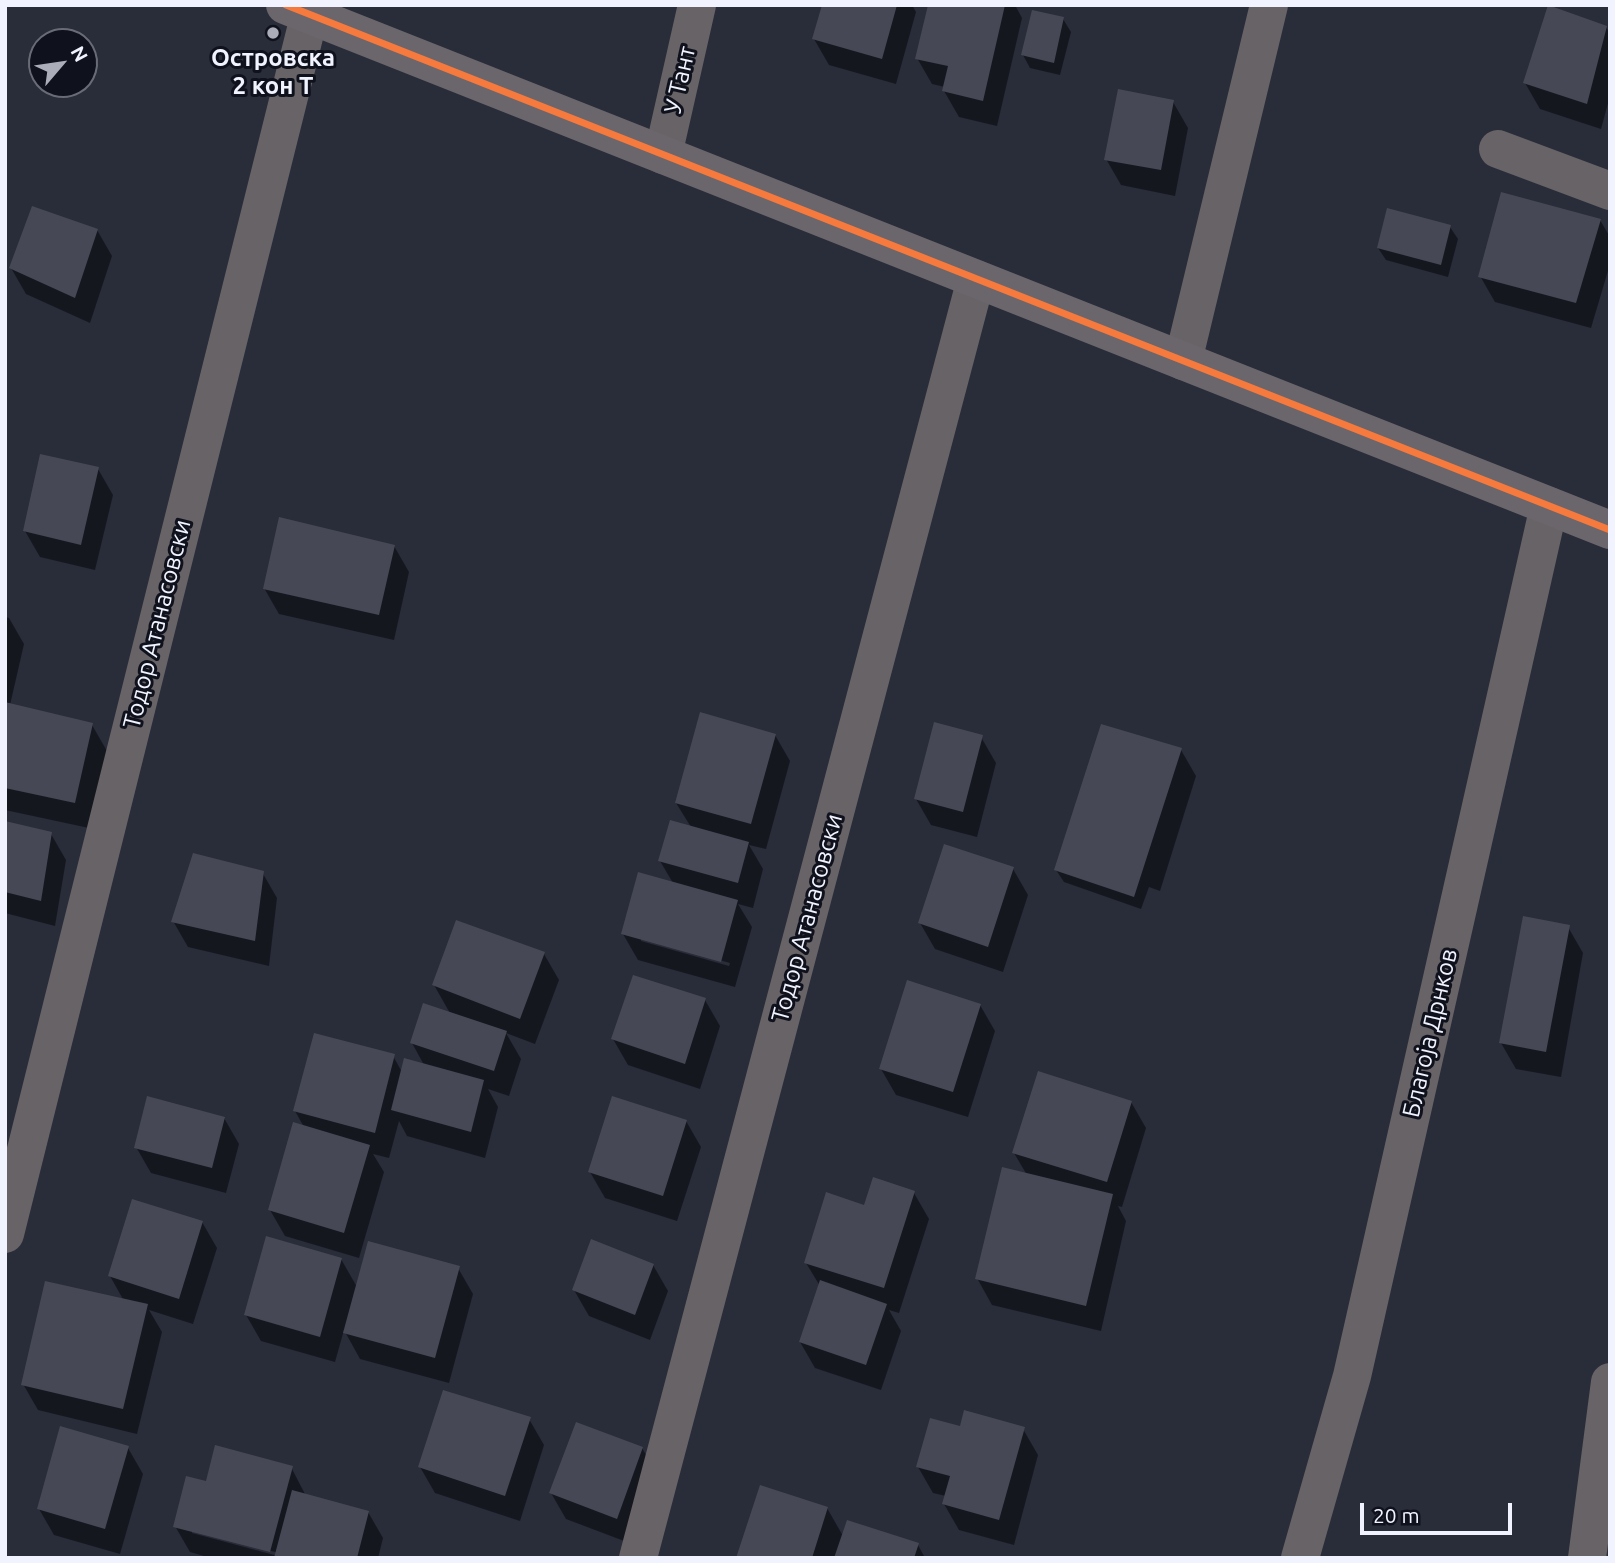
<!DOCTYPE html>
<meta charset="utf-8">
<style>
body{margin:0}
#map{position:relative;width:1615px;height:1563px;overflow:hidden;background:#292c39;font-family:Ubuntu,sans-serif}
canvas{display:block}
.frame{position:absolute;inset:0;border:7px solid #f1f4fe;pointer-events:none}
.north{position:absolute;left:28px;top:28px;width:70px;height:70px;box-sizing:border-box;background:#0f111c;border:2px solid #696c76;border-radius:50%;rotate:61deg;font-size:19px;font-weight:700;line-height:28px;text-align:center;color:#f1f4fe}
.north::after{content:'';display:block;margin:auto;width:24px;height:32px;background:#abaeb9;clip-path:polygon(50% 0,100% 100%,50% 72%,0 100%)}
.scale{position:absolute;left:1360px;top:1503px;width:152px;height:32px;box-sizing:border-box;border:4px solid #f1f4fe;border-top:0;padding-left:9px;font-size:21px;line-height:24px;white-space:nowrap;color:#f1f4fe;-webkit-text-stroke:5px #0f111c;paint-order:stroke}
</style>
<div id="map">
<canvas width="1615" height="1563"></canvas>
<div class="frame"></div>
<div class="north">N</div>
<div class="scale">20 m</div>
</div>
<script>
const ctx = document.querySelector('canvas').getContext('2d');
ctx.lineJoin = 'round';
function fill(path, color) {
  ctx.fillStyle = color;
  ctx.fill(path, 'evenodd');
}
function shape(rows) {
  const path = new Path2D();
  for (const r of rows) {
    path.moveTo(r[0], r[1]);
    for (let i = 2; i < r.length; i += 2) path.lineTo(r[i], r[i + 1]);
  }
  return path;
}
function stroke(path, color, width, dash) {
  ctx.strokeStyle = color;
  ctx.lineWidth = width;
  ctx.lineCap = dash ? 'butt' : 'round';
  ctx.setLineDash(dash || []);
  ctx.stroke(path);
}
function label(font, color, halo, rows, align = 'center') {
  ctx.font = font + ' Ubuntu,sans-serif';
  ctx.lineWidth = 6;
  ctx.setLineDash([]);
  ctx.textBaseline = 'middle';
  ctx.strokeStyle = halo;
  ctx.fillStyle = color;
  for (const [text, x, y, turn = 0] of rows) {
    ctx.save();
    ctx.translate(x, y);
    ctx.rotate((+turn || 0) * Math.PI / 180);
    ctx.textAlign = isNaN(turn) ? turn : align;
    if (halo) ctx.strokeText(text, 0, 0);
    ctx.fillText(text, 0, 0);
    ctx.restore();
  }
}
fill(shape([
 [824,5,912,5,916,12,896,84,829,65,814,39],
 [930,5,1015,5,1022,18,997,126,959,117,944,91,945,87,932,84,917,58],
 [1063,19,1071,32,1060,75,1030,68,1023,55],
 [1606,27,1610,34,1610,96,1601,129,1540,109,1525,83],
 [1173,102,1188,128,1175,196,1121,185,1106,159],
 [1600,220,1610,237,1610,264,1591,328,1495,302,1480,276],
 [1450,227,1458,239,1448,277,1386,260,1378,248],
 [97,230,112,256,90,323,26,294,11,268],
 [98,469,113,495,95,570,40,557,25,531],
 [394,546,409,572,394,640,279,614,264,588],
 [5,617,9,618,24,644,10,705,92,725,107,751,89,828,5,810],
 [775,735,790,761,766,849,749,845,763,869,753,908,738,904,752,927,735,987,638,960,623,934,673,883,660,861,691,827,676,803],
 [641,938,730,963,729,966,641,941],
 [981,737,996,763,977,837,931,825,916,799],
 [1181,750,1196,776,1160,891,1149,887,1141,909,1064,882,1056,870],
 [5,822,51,834,66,860,55,926,5,913],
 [1013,869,1028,895,1003,972,935,949,920,923],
 [262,872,277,898,269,966,188,947,173,921],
 [1568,927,1583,953,1561,1077,1516,1069,1501,1043],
 [544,954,559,980,535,1044,506,1033,521,1059,509,1096,488,1089,498,1107,485,1158,407,1136,399,1121,389,1158,373,1154,384,1172,359,1258,285,1236,270,1210,304,1127,295,1111,393,1056,402,1072,424,1065,412,1043,451,1015,434,985],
 [705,1000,720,1026,700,1089,628,1065,613,1039],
 [980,1005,995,1031,968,1117,896,1095,881,1069],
 [1131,1102,1146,1128,1122,1207,1118,1206,1126,1221,1101,1331,992,1305,977,1278,1027,1175,1014,1153],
 [224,1118,239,1144,226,1193,151,1173,136,1147],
 [686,1121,701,1147,677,1221,605,1198,590,1172],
 [914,1193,929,1219,899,1313,889,1310,901,1331,881,1390,815,1368,800,1342,820,1286,806,1263],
 [202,1222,217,1248,193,1324,149,1310,162,1332,137,1434,38,1410,23,1384,124,1301,110,1276],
 [341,1259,357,1287,458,1268,473,1294,449,1383,360,1359,344,1330,335,1362,261,1341,246,1315],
 [653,1265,668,1291,650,1340,589,1316,574,1290],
 [529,1419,544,1445,520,1521,435,1493,420,1467],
 [961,1428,1023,1429,1038,1455,1014,1545,959,1530,944,1504,946,1496,933,1493,918,1467],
 [128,1448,143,1474,120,1554,54,1535,39,1509],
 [642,1448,657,1474,632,1544,566,1519,551,1493],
 [291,1467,306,1496,368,1512,383,1538,378,1558,211,1558,190,1552,175,1526,207,1483],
 [192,1530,279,1553,278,1556,192,1533],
 [827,1508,843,1536,918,1545,925,1558,738,1558]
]), '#0007');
fill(shape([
 [822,5,897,5,882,59,812,39],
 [928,5,1005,5,983,101,942,91,948,66,915,59],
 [1548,5,1607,26,1587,104,1523,83],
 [1032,10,1064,17,1054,63,1021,55],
 [1118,89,1174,100,1161,170,1104,160],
 [1501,192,1601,219,1576,303,1478,277],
 [32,206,98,229,75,298,9,268],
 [1387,208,1451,225,1441,265,1377,248],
 [40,454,99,467,81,545,23,531],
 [279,517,395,545,379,615,263,589],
 [5,702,93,723,75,803,5,788],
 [700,712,776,734,751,824,675,803],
 [934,722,983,735,963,812,914,799],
 [1101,724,1182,748,1134,897,1054,870],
 [670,820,749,842,738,883,658,861],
 [5,821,52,832,41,901,5,892],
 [944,844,1014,867,988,947,918,923],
 [193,853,264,871,255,941,171,922],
 [638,872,738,900,721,962,621,934],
 [1523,916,1570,925,1546,1052,1499,1043],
 [456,920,545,952,520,1019,432,985],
 [633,975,706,998,685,1064,611,1039],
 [907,980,981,1004,953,1092,879,1069],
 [423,1003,507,1031,494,1071,410,1043],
 [314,1033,395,1054,375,1133,293,1111],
 [404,1058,484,1080,471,1132,391,1110],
 [1038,1071,1132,1101,1107,1182,1012,1153],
 [147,1096,225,1117,212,1168,134,1148],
 [612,1096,687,1120,663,1196,588,1172],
 [293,1122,370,1145,344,1233,268,1210],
 [1002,1167,1113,1194,1086,1306,975,1279],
 [873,1177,915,1191,884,1288,804,1263,826,1192,864,1205],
 [132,1199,203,1221,179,1299,108,1276],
 [266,1236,342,1258,320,1337,244,1315],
 [591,1239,654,1264,635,1315,572,1290],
 [368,1241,460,1266,435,1358,343,1333],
 [820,1280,887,1304,866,1365,799,1342],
 [45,1281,148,1304,123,1409,21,1385],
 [443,1390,531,1417,505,1496,418,1467],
 [964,1410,1025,1427,999,1520,942,1504,950,1476,916,1467,930,1418,960,1426],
 [576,1422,643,1447,617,1519,549,1493],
 [60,1426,129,1446,105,1529,37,1509],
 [215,1445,293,1466,270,1552,173,1527,186,1476,206,1481],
 [760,1485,828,1507,812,1558,736,1558],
 [292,1490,369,1511,357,1558,274,1558],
 [847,1520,919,1543,914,1558,834,1558]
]), '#474856');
stroke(shape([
 [1498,149,1610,191],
 [663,155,697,5],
 [1183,361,1269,5],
 [5,1234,312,5],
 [638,1558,976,279],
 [1300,1558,1352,1376,1549,506],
 [1587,1558,1610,1382]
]), '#676366', 38);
stroke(shape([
 [285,5,1610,530]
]), '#6a666b', 38);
stroke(shape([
 [286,5,1610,530]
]), '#f6793e', 7);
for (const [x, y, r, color] of [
 [273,33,7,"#abaeb9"]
]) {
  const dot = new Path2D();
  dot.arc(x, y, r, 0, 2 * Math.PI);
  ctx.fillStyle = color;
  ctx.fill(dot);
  stroke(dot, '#0f111c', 2.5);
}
label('bold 24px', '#f1f4fe', '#0f111c', [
 ["Островска",273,58],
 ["2 кон T",273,86]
]);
label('24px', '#f1f4fe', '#0f111c', [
 ["У Тант",680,80,-77],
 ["Тодор Атанасовски",157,624,-76],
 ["Тодор Атанасовски",807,918,-75],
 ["Благоја Дрнков",1430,1033,-77]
]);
</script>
